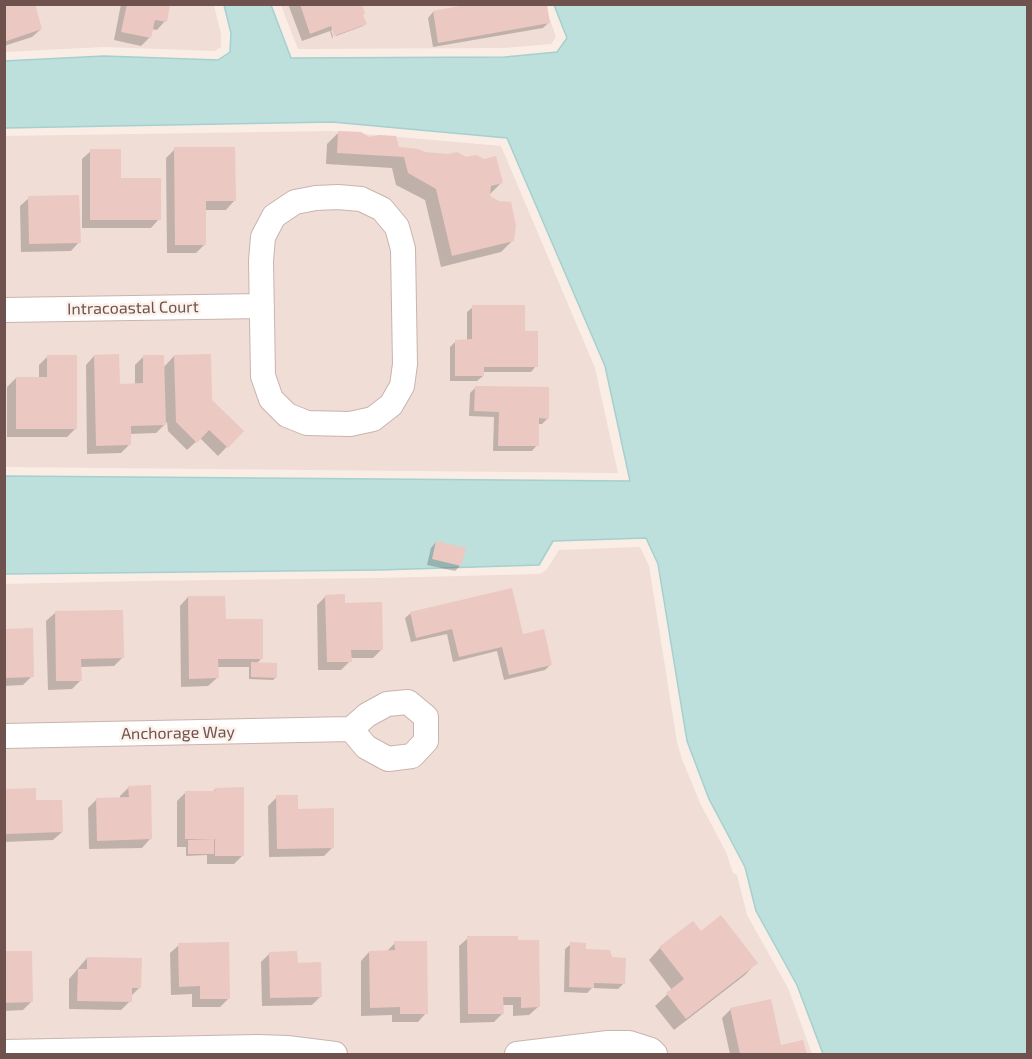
<!DOCTYPE html>
<style>
body{margin:0}
#map{position:relative;width:1032px;height:1059px;overflow:hidden;background:#f9ede6;font-family:"Exo 2",sans-serif}
canvas{display:block}
.frame{position:absolute;inset:0;border:6px solid #6f524e;pointer-events:none}
</style>
<div id="map">
<canvas width="1032" height="1059"></canvas>
<div class="frame"></div>
</div>
<script>
const ctx = document.querySelector('canvas').getContext('2d');
ctx.lineJoin = 'round';
function fill(path, color) {
  ctx.fillStyle = color;
  ctx.fill(path, 'evenodd');
}
function shape(rows) {
  const path = new Path2D();
  for (const r of rows) {
    path.moveTo(r[0], r[1]);
    for (let i = 2; i < r.length; i += 2) path.lineTo(r[i], r[i + 1]);
  }
  return path;
}
function stroke(path, color, width, dash) {
  ctx.strokeStyle = color;
  ctx.lineWidth = width;
  ctx.lineCap = dash ? 'butt' : 'round';
  ctx.setLineDash(dash || []);
  ctx.stroke(path);
}
function label(font, color, halo, rows, align = 'center') {
  ctx.font = font + ' "Exo 2",sans-serif';
  ctx.lineWidth = 5;
  ctx.setLineDash([]);
  ctx.textBaseline = 'middle';
  ctx.strokeStyle = halo;
  ctx.fillStyle = color;
  for (const [text, x, y, turn = 0] of rows) {
    ctx.save();
    ctx.translate(x, y);
    ctx.rotate((+turn || 0) * Math.PI / 180);
    ctx.textAlign = isNaN(turn) ? turn : align;
    if (halo) ctx.strokeText(text, 0, 0);
    ctx.fillText(text, 0, 0);
    ctx.restore();
  }
}
fill(shape([
 [4,5,214,5,221,34,221,47,215,51,104,47,5,52],
 [281,5,545,5,556,37,551,44,504,48,298,49],
 [331,131,501,146,595,368,618,473,5,467,4,136],
 [640,547,649,566,677,742,682,759,700,803,726,852,733,873,737,875,747,915,788,988,812,1054,5,1054,4,584,140,581,380,578,539,574,542,573,547,569,559,550]
]), '#f0ddd5');
const water = shape([
 [224,5,271,5,291,58,505,57,557,52,567,38,554,5,1027,5,1027,1054,823,1054,797,985,756,911,745,867,709,799,687,741,658,564,646,538,553,541,539,565,379,570,5,574,5,476,630,481,605,366,507,138,332,122,5,128,4,61,104,56,218,60,230,52,231,33,224,5]
]);
fill(water, '#bde0dd');
stroke(water, '#a5d0cd', 1.5);
fill(shape([
 [4,4,41,29,32,37,4,46],
 [121,4,159,4,168,6,165,21,157,30,151,29,150,37,141,46,114,40],
 [288,4,360,4,365,24,363,26,336,36,334,30,331,30,333,37,332,38,330,31,302,41],
 [459,4,545,4,548,23,543,28,433,47,428,18,433,12,459,8],
 [339,132,398,149,501,183,489,195,513,240,501,252,441,267,425,200,396,185,392,168,326,164,327,144],
 [175,149,234,201,226,210,205,210,205,244,196,253,167,253,166,158],
 [91,151,159,219,151,228,82,228,82,159],
 [29,198,79,242,71,251,21,252,20,206],
 [473,307,524,333,536,366,531,372,483,372,483,376,477,381,450,381,450,347,456,341,467,341,467,312],
 [94,356,118,385,135,385,135,365,143,357,163,368,174,356,211,401,242,431,218,456,200,438,187,450,168,431,167,422,156,433,129,434,129,445,121,453,87,454,86,365],
 [47,357,76,428,67,437,7,437,7,387,16,378,39,378,39,365],
 [475,388,548,418,542,424,538,424,537,445,532,451,493,451,494,417,469,416,470,393],
 [436,542,460,566,455,571,427,565,431,548],
 [326,596,344,604,382,649,373,658,350,658,350,661,341,670,318,670,317,605],
 [188,597,224,621,262,658,256,664,276,677,273,680,249,679,249,667,217,667,217,678,208,686,181,687,180,606],
 [55,613,122,658,114,666,80,667,80,681,72,689,48,690,46,621],
 [411,613,522,635,551,664,545,670,504,680,497,651,453,662,447,634,411,642,405,618],
 [4,631,32,676,23,685,4,686],
 [129,787,150,839,142,848,89,849,88,808,97,799,120,799,120,796],
 [215,789,243,855,234,864,207,864,207,855,186,856,186,847,177,847,177,801,185,793,212,793],
 [4,790,62,832,53,840,4,842],
 [277,797,296,810,333,847,324,856,269,857,268,806],
 [701,933,756,963,745,975,674,1030,655,1006,672,990,649,960,660,948],
 [468,938,538,1007,529,1015,513,1016,513,1005,502,1005,502,1014,494,1022,460,1023,459,946],
 [395,943,426,1013,418,1022,392,1022,392,1015,361,1016,361,961,369,952,386,952],
 [571,944,585,951,623,984,618,989,592,988,587,993,564,992,565,949],
 [179,945,229,998,220,1007,192,1007,192,994,171,995,170,953],
 [6,953,31,1002,23,1010,4,1011,4,955],
 [270,953,296,964,320,997,312,1005,262,1006,261,962],
 [87,958,140,987,130,997,130,1001,121,1010,69,1009,69,979],
 [770,1001,780,1046,802,1041,805,1054,730,1054,722,1018,730,1010]
]), '#0003');
fill(shape([
 [4,4,35,4,42,29,4,42],
 [127,4,170,5,167,22,155,20,151,38,121,32],
 [300,4,362,4,365,14,363,15,367,24,334,36,331,26,310,34],
 [465,5,547,5,550,23,438,43,433,11],
 [338,131,361,132,369,137,379,135,396,136,399,147,418,149,425,152,448,154,457,152,466,157,476,155,484,159,496,156,503,183,491,186,490,196,499,201,511,202,516,226,514,241,452,256,436,189,408,173,404,157,337,153],
 [174,147,235,147,236,201,206,201,206,245,175,245],
 [90,149,121,149,121,178,161,178,161,220,90,220],
 [79,195,81,243,29,244,28,196],
 [472,305,525,305,525,331,538,331,538,367,484,367,484,376,455,376,455,340,472,339],
 [119,354,120,384,143,383,143,355,164,355,166,425,131,426,131,445,96,446,94,355],
 [211,354,212,400,244,431,228,448,209,430,197,443,176,422,174,355],
 [47,355,77,355,77,429,16,429,16,377,47,377],
 [475,386,549,387,549,419,539,418,539,446,498,446,499,412,474,411],
 [436,541,466,548,461,566,432,559],
 [512,588,523,634,544,629,552,665,509,675,502,647,459,657,452,629,416,638,410,612],
 [345,594,345,603,382,602,383,650,351,650,352,662,327,662,325,595],
 [188,596,225,596,226,619,263,619,263,659,218,659,219,678,189,679],
 [123,610,124,658,81,659,82,681,56,681,55,611],
 [33,628,34,677,4,678,4,629],
 [251,662,277,663,277,678,251,677],
 [151,785,152,839,97,841,96,798,129,797,128,786],
 [244,787,244,856,215,856,215,839,219,839,185,839,185,791,215,791,215,788],
 [36,788,36,800,62,800,63,832,5,834,4,789],
 [276,795,298,795,298,809,334,808,334,848,277,849],
 [214,839,214,854,188,854,188,840],
 [721,915,758,963,686,1019,666,993,684,979,659,947,693,921,701,931],
 [467,936,518,936,518,940,539,940,540,1007,521,1008,521,997,503,997,504,1014,468,1014],
 [394,941,427,941,428,1014,400,1014,400,1007,370,1008,369,951,395,950],
 [229,942,230,999,200,999,200,986,179,987,178,943],
 [570,942,586,943,586,949,610,950,612,957,626,958,625,984,594,983,594,988,569,987],
 [6,951,32,951,33,1002,4,1003],
 [297,951,298,963,321,962,322,997,270,998,269,952],
 [87,957,142,958,141,988,132,988,132,1002,77,1001,78,969,87,969],
 [771,999,781,1045,803,1040,807,1054,740,1054,730,1008]
]), '#ebc8c1');
const minor = shape([
 [338,197,361,199,382,209,397,227,403,249,405,364,402,386,391,405,373,419,350,424,307,423,287,415,271,399,263,376,261,261,263,237,274,216,295,202,316,198,338,197],
 [4,310,262,306],
 [408,702,426,717,426,741,412,756,388,759,366,747,351,729,367,715,387,704,408,702],
 [4,736,351,729],
 [4,1052,258,1047,287,1048,335,1054],
 [517,1054,608,1043,629,1043,651,1050,655,1054]
]);
stroke(minor, '#c9b4ae', 26);
stroke(minor, '#fff', 24);
label('16px', '#6f524e', '#fcf2ec', [
 ["Intracoastal Court",133,308,-1],
 ["Anchorage Way",178,733,-1]
]);
</script>
